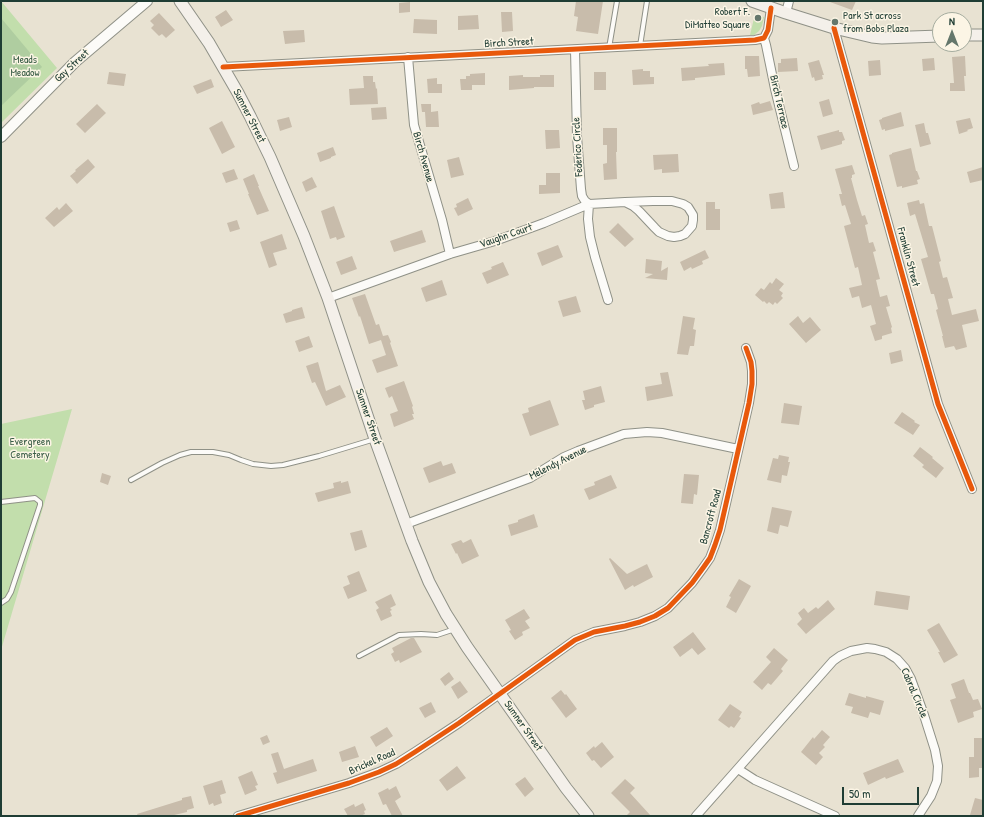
<!DOCTYPE html>
<style>
body{margin:0}
#map{position:relative;width:984px;height:817px;overflow:hidden;background:#e8e2d2;font-family:"Patrick Hand",sans-serif}
canvas{display:block}
.frame{position:absolute;inset:0;border:2px solid #1f3d34;pointer-events:none}
.north{position:absolute;left:932px;top:12px;width:40px;height:40px;box-sizing:border-box;background:#fcf5e5;border:1px solid #a4ab9e;border-radius:50%;rotate:0deg;font-size:11px;font-weight:700;line-height:16px;text-align:center;color:#1f3d34}
.north::after{content:'';display:block;margin:auto;width:14px;height:18px;background:#65776b;clip-path:polygon(50% 0,100% 100%,50% 72%,0 100%)}
.scale{position:absolute;left:842px;top:787px;width:77px;height:18px;box-sizing:border-box;border:2px solid #1f3d34;border-top:0;padding-left:5px;font-size:12px;line-height:14px;white-space:nowrap;color:#1f3d34;-webkit-text-stroke:3px #fcf5e5;paint-order:stroke}
</style>
<div id="map">
<canvas width="984" height="817"></canvas>
<div class="frame"></div>
<div class="north">N</div>
<div class="scale">50 m</div>
</div>
<script>
const ctx = document.querySelector('canvas').getContext('2d');
ctx.lineJoin = 'round';
function fill(path, color) {
  ctx.fillStyle = color;
  ctx.fill(path, 'evenodd');
}
function shape(rows) {
  const path = new Path2D();
  for (const r of rows) {
    path.moveTo(r[0], r[1]);
    for (let i = 2; i < r.length; i += 2) path.lineTo(r[i], r[i + 1]);
  }
  return path;
}
function stroke(path, color, width, dash) {
  ctx.strokeStyle = color;
  ctx.lineWidth = width;
  ctx.lineCap = dash ? 'butt' : 'round';
  ctx.setLineDash(dash || []);
  ctx.stroke(path);
}
function label(font, color, halo, rows, align = 'center') {
  ctx.font = font + ' "Patrick Hand",sans-serif';
  ctx.lineWidth = 3;
  ctx.setLineDash([]);
  ctx.textBaseline = 'middle';
  ctx.strokeStyle = halo;
  ctx.fillStyle = color;
  for (const [text, x, y, turn = 0] of rows) {
    ctx.save();
    ctx.translate(x, y);
    ctx.rotate((+turn || 0) * Math.PI / 180);
    ctx.textAlign = isNaN(turn) ? turn : align;
    if (halo) ctx.strokeText(text, 0, 0);
    ctx.fillText(text, 0, 0);
    ctx.restore();
  }
}
fill(shape([
 [1,1,57,68,1,123],
 [755,14,764,17,762,26,759,31,754,35,750,35],
 [72,409,1,650,1,424]
]), '#c2deac');
fill(shape([
 [1,18,42,67,1,106]
]), '#afcda0');
fill(shape([
 [576,1,603,1,598,34,576,31,578,17,574,16],
 [830,1,856,1,852,10,830,2],
 [410,2,410,12,399,13,399,3],
 [226,10,233,20,221,27,215,17],
 [501,12,512,12,513,31,502,32],
 [159,13,175,30,166,38,162,34,159,36,151,28,154,25,150,21],
 [478,15,479,29,458,30,458,16],
 [414,19,437,20,437,34,413,33],
 [304,30,305,42,285,44,283,31],
 [745,56,759,56,760,76,748,77,747,69,745,69],
 [965,56,966,76,964,76,965,91,950,91,950,83,954,83,952,57],
 [797,58,798,71,778,72,778,63,781,63,781,59],
 [934,58,935,70,923,71,922,59],
 [819,60,824,75,822,75,823,79,815,81,814,77,812,78,808,63],
 [880,60,881,75,869,76,868,61],
 [724,63,725,75,695,78,695,80,682,81,681,68,709,66,708,64],
 [643,69,643,71,650,71,650,77,654,77,654,84,633,85,632,70],
 [109,72,126,74,124,86,107,84],
 [594,72,606,72,606,90,594,90],
 [485,73,485,85,472,85,472,90,461,90,460,79,466,79,466,76,470,76,470,74],
 [523,75,523,77,540,77,540,75,554,75,554,87,534,87,534,88,509,90,509,76],
 [363,76,373,76,373,82,375,82,376,89,377,88,378,104,350,105,349,89,364,88],
 [437,78,437,84,442,84,442,93,428,93,427,79],
 [211,79,214,87,197,94,193,86],
 [829,99,833,114,823,117,819,102],
 [770,101,773,110,753,115,751,105,759,102,760,104],
 [97,104,106,113,85,133,76,124],
 [421,104,431,104,431,112,438,111,439,127,426,127,425,112,422,112],
 [386,107,387,119,372,120,371,108],
 [901,112,904,126,885,131,885,129,882,130,879,120,882,119,882,118],
 [289,117,292,127,280,131,277,120],
 [970,118,973,128,967,130,968,131,959,134,956,121],
 [222,121,235,147,222,154,209,128],
 [924,123,926,133,928,133,931,144,920,147,915,125],
 [603,128,617,128,617,152,616,152,617,179,604,180,603,164,607,163,607,145,603,145],
 [545,130,559,130,560,148,546,149],
 [839,130,839,132,842,132,845,140,842,141,842,144,821,150,817,136],
 [333,147,336,155,331,157,331,158,320,162,317,153],
 [911,148,916,171,917,171,920,179,917,180,918,184,902,188,902,186,897,187,889,155,892,154,892,153],
 [678,154,679,172,662,173,662,169,654,170,653,155],
 [459,157,464,175,451,178,447,160],
 [88,159,95,167,77,184,70,176,76,171,75,170],
 [852,165,855,174,852,175,852,178,851,178,857,200,862,216,865,215,868,224,865,225,869,243,873,242,876,251,873,252,880,279,876,280,880,297,887,295,890,306,886,307,892,327,891,328,892,333,882,336,882,339,875,341,870,326,876,324,871,305,862,308,859,296,852,298,849,288,862,285,858,267,855,268,844,226,851,224,845,205,842,206,839,194,842,194,835,169],
 [983,167,983,180,970,183,967,172],
 [234,169,238,179,226,183,222,173],
 [546,173,560,173,560,193,539,194,539,185,546,185],
 [254,174,259,186,258,186,269,211,257,215,248,194,249,194,243,179],
 [312,177,317,187,306,192,302,182],
 [783,192,785,208,771,209,769,194],
 [468,198,473,209,458,216,454,208,457,207,456,204],
 [919,200,920,204,924,203,929,226,932,226,941,261,939,262,943,278,947,277,953,298,948,299,952,315,976,309,979,321,962,325,967,347,956,350,954,346,945,348,942,336,943,336,936,310,938,309,934,294,931,294,921,259,928,257,915,214,910,216,907,203],
 [706,202,715,202,715,209,720,209,720,230,706,230],
 [66,203,73,211,54,227,45,218,57,207,59,210],
 [334,206,345,237,337,240,336,237,330,239,321,211],
 [237,220,240,229,230,232,227,223],
 [618,223,634,239,625,247,609,232],
 [422,230,426,242,394,252,390,241],
 [282,234,287,249,273,253,277,265,269,268,260,242],
 [558,245,563,257,542,266,537,253],
 [705,250,709,258,702,261,703,264,692,269,691,267,684,271,680,262],
 [352,256,357,269,341,275,336,262],
 [646,259,662,261,661,271,668,267,667,280,645,278,653,274,645,273],
 [503,262,509,275,487,284,482,273,492,269,491,267],
 [776,278,784,284,779,290,783,293,781,296,783,298,777,304,775,302,773,305,769,302,767,304,764,301,763,302,755,295,761,288,764,290,770,282,772,284],
 [442,280,447,295,426,302,421,288],
 [365,294,376,325,379,324,383,336,388,335,391,342,390,343,398,366,377,373,372,360,386,355,381,340,369,344,360,316,359,317,352,298],
 [576,296,581,312,563,317,558,301],
 [302,307,305,318,286,323,283,314,292,311,292,310],
 [683,316,695,318,693,329,696,330,694,346,690,346,688,355,677,354],
 [798,316,803,323,810,317,821,330,806,343,789,324],
 [309,336,313,347,299,352,295,341],
 [901,350,903,361,891,364,889,353],
 [318,362,326,391,340,385,346,397,326,406,315,382,312,383,306,366],
 [668,372,673,396,647,401,645,387,662,384,660,373],
 [404,381,413,406,412,407,414,414,412,414,414,419,394,427,390,414,398,411,392,396,389,398,385,388],
 [601,386,605,402,594,405,594,407,585,410,582,400,585,400,583,391],
 [550,400,559,425,530,436,522,414,529,412,528,408],
 [784,403,802,406,799,425,781,423],
 [902,412,915,421,914,422,920,425,913,435,894,423],
 [920,447,933,457,932,458,944,468,936,478,922,467,924,465,913,456],
 [779,455,789,457,788,462,790,462,787,476,782,475,781,483,767,480,773,458,778,459],
 [441,461,443,466,452,463,456,473,429,483,423,468],
 [102,473,111,476,108,485,100,482],
 [684,474,699,475,697,495,694,494,693,504,681,503],
 [611,475,617,488,589,500,584,489,595,485,594,482],
 [341,481,341,483,348,481,351,493,318,502,315,493,334,488,333,483],
 [772,507,792,511,788,527,780,525,778,534,767,531],
 [534,514,538,527,511,536,508,525,518,522,518,520],
 [362,530,367,547,355,551,350,533],
 [471,539,479,556,462,564,457,553,456,554,451,544,461,540,463,543],
 [610,558,627,574,647,564,653,577,634,587,633,585,625,590,609,559],
 [359,571,367,591,348,599,343,587,350,584,347,576],
 [739,579,751,586,736,613,726,607,731,597,729,596],
 [876,591,910,596,908,610,874,605],
 [391,594,396,605,390,608,392,610,390,611,392,616,381,621,376,610,379,608,375,602],
 [828,600,835,609,806,634,797,624,802,619,798,613,804,608,808,613,816,607,818,609],
 [524,609,530,618,525,621,530,628,522,632,523,635,515,640,509,631,511,630,505,620],
 [939,623,958,655,944,663,938,652,940,652,927,630],
 [693,632,706,649,698,655,692,648,680,657,673,647],
 [411,638,414,638,422,652,400,663,399,660,395,662,391,654,394,652,392,648],
 [774,648,788,660,781,669,783,671,771,685,768,683,762,690,753,682,771,662,766,657],
 [449,672,454,679,445,686,440,679],
 [964,679,969,693,970,693,973,700,978,699,982,709,973,712,974,717,958,723,950,700,956,698,951,684],
 [460,681,468,692,458,699,451,687],
 [561,690,565,695,566,694,577,709,566,718,551,698],
 [849,693,866,698,866,696,884,701,880,715,870,712,868,718,851,713,853,707,845,705],
 [431,702,436,712,425,718,419,708],
 [730,704,742,712,739,717,741,718,734,728,731,726,729,728,718,720],
 [387,727,393,736,376,747,370,737],
 [822,730,830,737,823,745,825,747,819,753,823,757,816,765,801,752,813,737,814,739],
 [267,735,270,742,263,745,260,738],
 [974,738,983,738,983,768,979,768,979,777,969,778,969,757,974,757],
 [602,742,614,757,601,768,594,760,592,761,586,753,594,746,595,748],
 [355,746,359,757,342,762,339,752],
 [278,752,284,769,313,759,317,771,277,784,273,773,277,772,271,754],
 [898,759,904,772,886,779,885,777,868,785,863,773],
 [457,766,466,778,447,791,439,780],
 [252,771,258,785,255,786,257,790,245,795,238,777],
 [525,777,534,789,525,797,515,784],
 [625,779,635,788,630,793,651,816,626,816,630,812,611,793],
 [222,780,226,793,220,795,222,803,214,806,213,803,209,805,203,786],
 [396,786,401,797,395,801,403,816,392,816,386,804,383,805,378,793,388,788,389,790],
 [191,796,194,808,187,810,187,812,170,816,138,816,137,814,182,800,182,798],
 [975,798,983,800,983,816,970,815],
 [363,803,366,810,364,811,365,814,360,816,348,816,344,809,354,804,355,807]
]), '#c8bcab');
const service = shape([
 [640,46,647,1],
 [609,48,617,1],
 [131,480,162,463,180,455,191,452,213,452,229,455,241,460,253,464,271,466,283,465,319,456,375,439],
 [1,502,35,498,40,502,40,505,11,592,7,599,1,603],
 [359,656,399,635,421,634,437,635,455,629]
]);
const minor = shape([
 [786,13,789,1],
 [834,28,938,404,972,489],
 [764,38,766,45,775,89,794,166],
 [575,50,577,136,581,189,582,196,585,201,589,204,625,202,633,206,639,211,655,228,659,232,668,236,674,237,680,236,685,234,692,226,693,220,693,215,688,207,683,204,672,201,653,201,625,202],
 [408,57,414,125,442,220,450,254],
 [223,67,755,40,764,38,768,30,771,8],
 [328,298,450,254,495,241,544,223,589,204,588,219,590,237,595,257,608,300],
 [406,524,530,478,564,457,578,451,624,434,647,432,662,433,738,449],
 [738,769,755,780,835,816],
 [238,816,349,783,379,772,396,764,415,752,459,723,575,640,594,632,625,626,640,622,655,616,668,608,692,583,703,568,710,558,715,545,720,530,749,403,752,384,752,371,751,362,746,348],
 [696,816,833,661,840,656,851,651,867,648,875,649,886,652,897,659,905,668,911,679,923,712,935,750,938,766,937,781,931,796,918,816]
]);
const tertiary = shape([
 [1,137,75,62,147,1]
]);
const secondary = shape([
 [180,1,209,43,238,93,250,116,270,157,304,236,328,298,375,439,412,541,429,582,446,614,467,647,566,788,588,816],
 [752,1,786,13,834,28,872,37,882,38,940,36],
 [964,35,983,35]
]);
stroke(service, '#8f9187', 6);
stroke(minor, '#8f9187', 10);
stroke(tertiary, '#8f9187', 12);
stroke(secondary, '#8f9187', 13);
stroke(service, '#fcfbf8', 4);
stroke(minor, '#fcfbf8', 8);
stroke(tertiary, '#fcfbf8', 10);
stroke(secondary, '#f4f0ea', 11);
stroke(shape([
 [834,28,938,404,972,489],
 [223,67,755,40,764,38,768,30,771,8],
 [238,816,349,783,379,772,396,764,415,752,459,723,575,640,594,632,625,626,640,622,655,616,668,608,692,583,703,568,710,558,715,545,720,530,749,403,752,384,752,371,751,362,746,348]
]), '#e8590c', 5);
for (const [x, y, r, color] of [
 [758,18,4,"#65776b"],
 [835,22,4,"#65776b"]
]) {
  const dot = new Path2D();
  dot.arc(x, y, r, 0, 2 * Math.PI);
  ctx.fillStyle = color;
  ctx.fill(dot);
  stroke(dot, '#fcf5e5', 1.5);
}
label('11px', '#1f3d34', '#fcf5e5', [
 ["Robert F.",750,12],
 ["DiMatteo Square",750,25],
 ["Park St across",843,16,"left"],
 ["from Bobs Plaza",843,29,"left"]
], 'right');
label('11px', '#1f3d34', '#fcf5e5', [
 ["Birch Street",509,43,-3],
 ["Gay Street",72,66,-43],
 ["Birch Terrace",779,102,77],
 ["Sumner Street",249,116,63],
 ["Federico Circle",578,147,-93],
 ["Birch Avenue",423,157,74],
 ["Vaughn Court",506,236,-19],
 ["Franklin Street",908,257,75],
 ["Sumner Street",368,417,71],
 ["Melendy Avenue",558,463,-27],
 ["Bancroft Road",711,517,-75],
 ["Cabral Circle",914,693,67],
 ["Sumner Street",523,726,55],
 ["Brickel Road",372,762,-24]
]);
label('11px', '#395d46', '#fcf5e5', [
 ["Meads",25,60],
 ["Meadow",25,73],
 ["Evergreen",30,442],
 ["Cemetery",30,455]
]);
</script>
